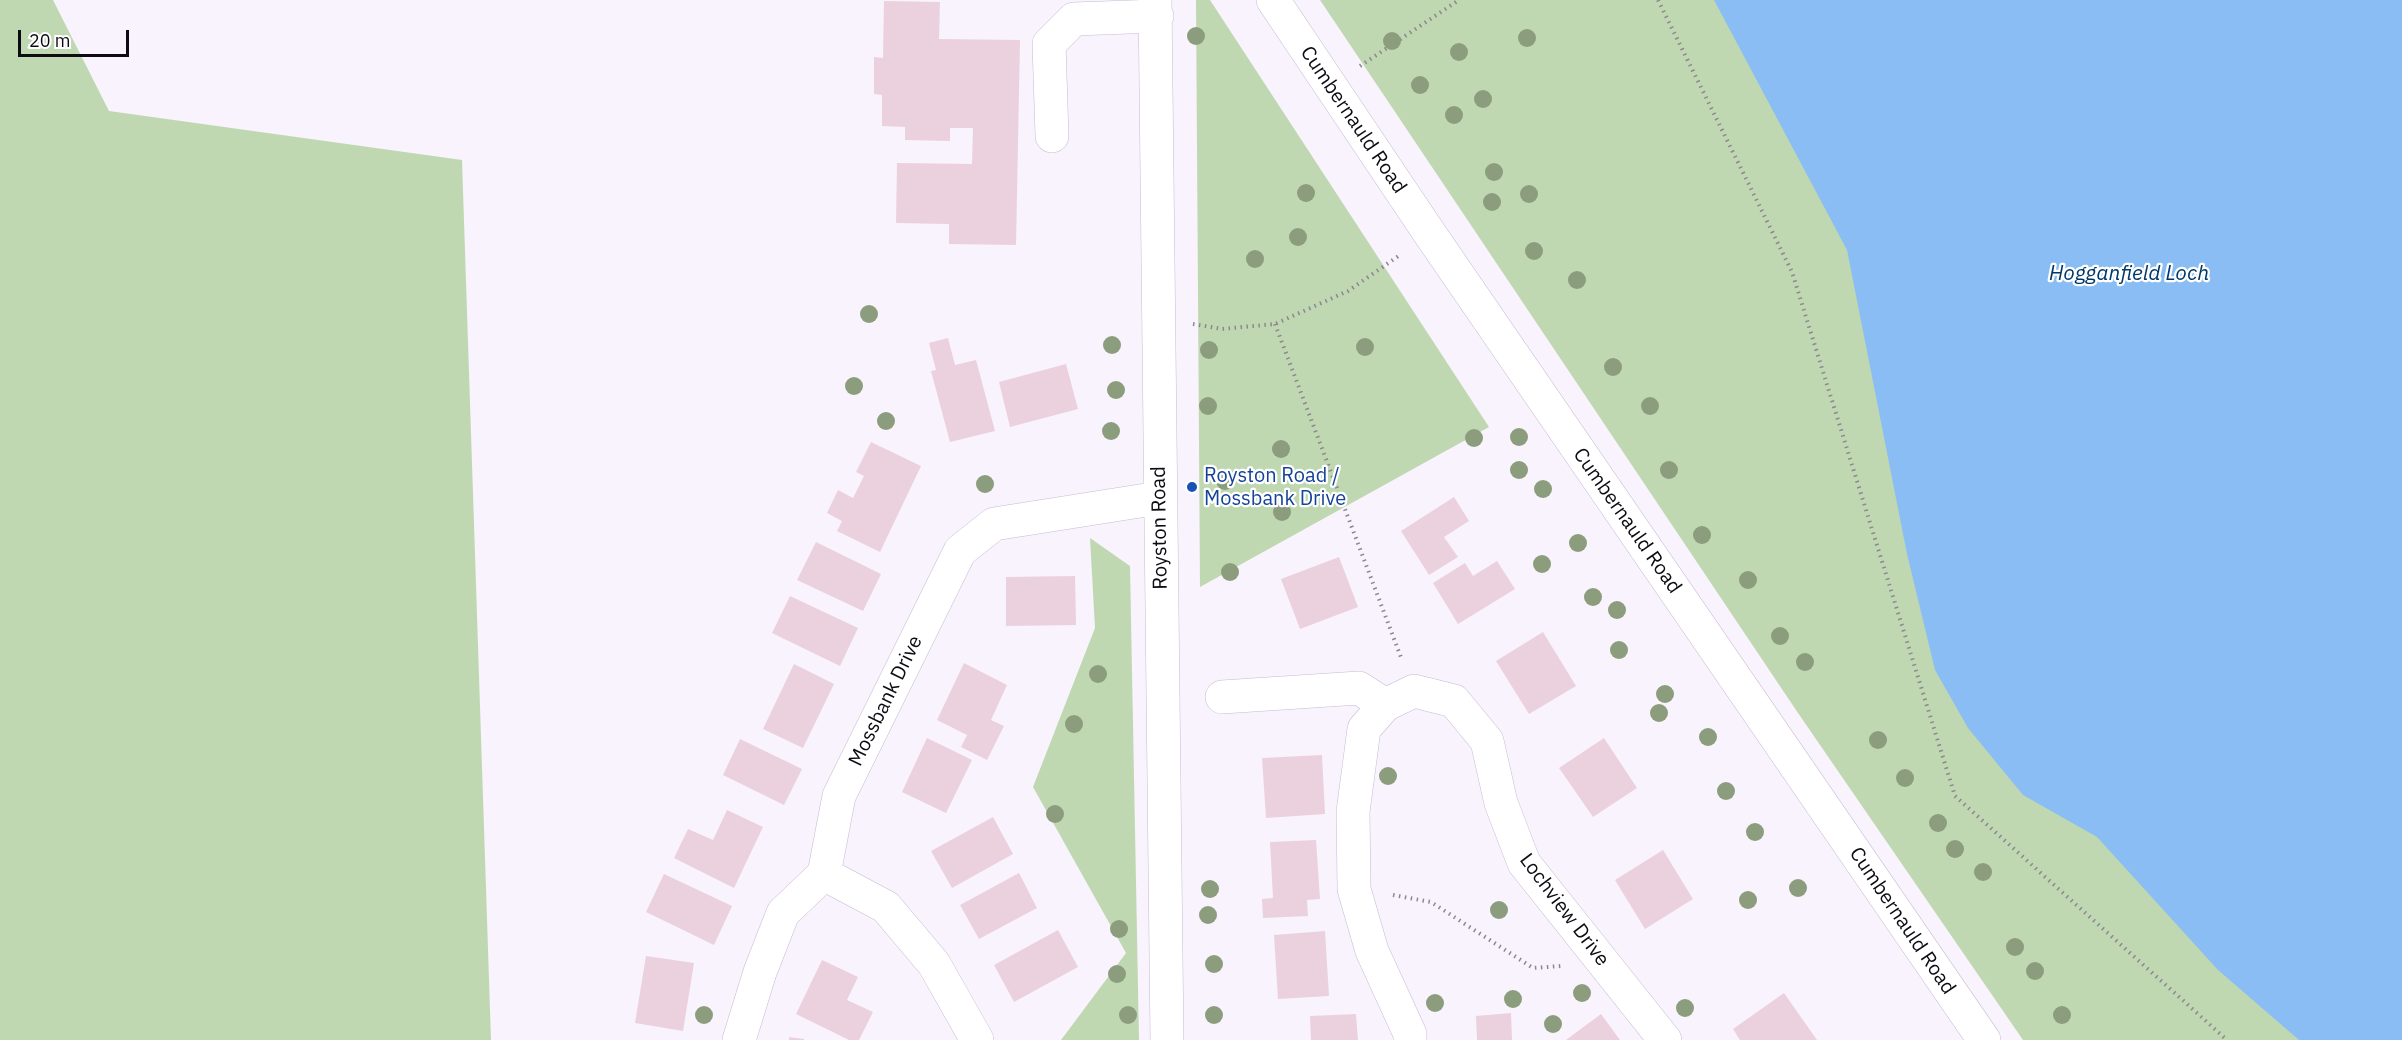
<!DOCTYPE html>
<style>
body{margin:0}
#map{position:relative;width:2402px;height:1040px;overflow:hidden;background:#f8f3fd;font-family:"IBM Plex Sans",sans-serif}
canvas{display:block}
.scale{position:absolute;left:18px;top:30px;width:111px;height:27px;box-sizing:border-box;border:3px solid #0f0b13;border-top:0;padding-left:8px;font-size:18px;line-height:21px;white-space:nowrap;color:#0f0b13;-webkit-text-stroke:4px #fff;paint-order:stroke}
</style>
<div id="map">
<canvas width="2402" height="1040"></canvas>
<div class="scale">20 m</div>
</div>
<script>
const ctx = document.querySelector('canvas').getContext('2d');
ctx.lineJoin = 'round';
function fill(path, color) {
  ctx.fillStyle = color;
  ctx.fill(path, 'evenodd');
}
function shape(rows) {
  const path = new Path2D();
  for (const r of rows) {
    path.moveTo(r[0], r[1]);
    for (let i = 2; i < r.length; i += 2) path.lineTo(r[i], r[i + 1]);
  }
  return path;
}
function stroke(path, color, width, dash) {
  ctx.strokeStyle = color;
  ctx.lineWidth = width;
  ctx.lineCap = dash ? 'butt' : 'round';
  ctx.setLineDash(dash || []);
  ctx.stroke(path);
}
function label(font, color, halo, rows, align = 'center') {
  ctx.font = font + ' "IBM Plex Sans",sans-serif';
  ctx.lineWidth = 4.5;
  ctx.setLineDash([]);
  ctx.textBaseline = 'middle';
  ctx.strokeStyle = halo;
  ctx.fillStyle = color;
  for (const [text, x, y, turn = 0] of rows) {
    ctx.save();
    ctx.translate(x, y);
    ctx.rotate((+turn || 0) * Math.PI / 180);
    ctx.textAlign = isNaN(turn) ? turn : align;
    if (halo) ctx.strokeText(text, 0, 0);
    ctx.fillText(text, 0, 0);
    ctx.restore();
  }
}
fill(shape([
 [0,0,53,0,109,111,462,160,491,1040,0,1040],
 [1196,0,1210,0,1489,427,1200,587],
 [1320,0,2402,0,2402,1040,2023,1040,1798,713],
 [1090,538,1130,566,1139,1040,1061,1040,1126,953,1033,787,1095,628]
]), '#c0d8b1');
fill(shape([
 [1714,0,2402,0,2402,1040,2299,1040,2218,970,2097,837,2023,795,1968,728,1935,670,1907,554,1847,250]
]), '#8abdf4');
fill(shape([
 [884,1,940,2,939,39,1020,40,1016,245,949,244,949,224,896,223,897,163,972,164,973,128,950,128,950,141,905,140,905,127,882,126,882,95,874,94,874,57,883,58],
 [948,338,955,365,976,360,995,431,950,442,931,371,936,370,929,343],
 [1066,364,1078,409,1010,427,999,382],
 [871,442,921,466,880,552,837,531,842,521,827,513,838,490,853,498,864,476,856,472],
 [1454,497,1469,521,1444,537,1458,557,1429,575,1401,531],
 [816,542,881,574,863,611,797,580],
 [1339,557,1358,607,1300,629,1281,579],
 [1497,561,1515,589,1458,624,1433,583,1465,563,1473,576],
 [1075,576,1076,625,1006,626,1006,577],
 [790,596,858,628,840,666,772,633],
 [1543,632,1576,686,1529,714,1496,661],
 [964,663,1007,685,991,720,1004,726,987,760,961,747,967,735,937,720],
 [794,664,834,684,803,748,763,729],
 [927,738,972,760,946,813,902,792],
 [1604,738,1637,788,1593,817,1559,768],
 [740,739,802,769,784,805,723,775],
 [1322,755,1325,814,1266,818,1262,758],
 [727,810,763,827,734,888,674,858,688,829,713,840],
 [993,817,1013,854,952,888,931,851],
 [1316,840,1320,899,1307,900,1308,916,1263,918,1262,899,1273,898,1270,842],
 [1663,850,1693,899,1645,929,1615,880],
 [1019,873,1037,908,979,939,960,905],
 [664,874,732,906,714,945,646,912],
 [1058,930,1078,967,1014,1002,994,965],
 [1325,931,1329,996,1278,999,1274,935],
 [646,956,694,963,683,1031,635,1023],
 [822,960,858,977,847,1000,873,1012,859,1040,849,1040,796,1014],
 [1784,993,1817,1040,1740,1040,1733,1029],
 [1511,1013,1512,1040,1477,1040,1476,1016],
 [1356,1014,1358,1040,1311,1040,1310,1016],
 [1601,1014,1620,1040,1566,1040],
 [789,1037,804,1039,804,1040,789,1040]
]), '#ebd1de');
const minor = shape([
 [1155,0,1167,1040],
 [1052,136,1049,44,1074,19,1157,16],
 [1222,697,1359,688,1385,705],
 [824,874,886,907,934,964,977,1040],
 [739,1040,760,972,783,913,824,874,839,796,960,551,994,524,1159,498],
 [1410,1040,1410,1034,1372,951,1354,889,1353,812,1364,729,1385,705,1414,691,1454,701,1487,741,1501,803,1524,863,1665,1040]
]);
const major = shape([
 [1273,0,1430,234,1984,1040]
]);
stroke(minor, '#c6bbd3', 34);
stroke(major, '#c6bbd3', 34);
stroke(shape([
 [1658,0,1792,272,1955,796,2227,1040],
 [1360,66,1459,0],
 [1193,324,1222,329,1275,324,1348,291,1400,255],
 [1275,324,1402,660],
 [1393,895,1431,902,1533,968,1561,966]
]), '#8c8790', 4, [1.5, 4.5]);
stroke(minor, '#fff', 33);
stroke(major, '#fff', 33);
ctx.fillStyle = '#8c9d7e';
for (const [x, y] of [
 [1196,36],
 [1527,38],
 [1392,41],
 [1459,52],
 [1420,85],
 [1483,99],
 [1454,115],
 [1494,172],
 [1306,193],
 [1529,194],
 [1492,202],
 [1298,237],
 [1534,251],
 [1255,259],
 [1577,280],
 [869,314],
 [1112,345],
 [1365,347],
 [1209,350],
 [1613,367],
 [854,386],
 [1116,390],
 [1208,406],
 [1650,406],
 [886,421],
 [1111,431],
 [1519,437],
 [1474,438],
 [1281,449],
 [1519,470],
 [1669,470],
 [1225,481],
 [985,484],
 [1543,489],
 [1282,512],
 [1702,535],
 [1578,543],
 [1542,564],
 [1230,572],
 [1748,580],
 [1593,597],
 [1617,610],
 [1780,636],
 [1619,650],
 [1805,662],
 [1098,674],
 [1665,694],
 [1659,713],
 [1074,724],
 [1708,737],
 [1878,740],
 [1388,776],
 [1905,778],
 [1726,791],
 [1055,814],
 [1938,823],
 [1755,832],
 [1955,849],
 [1983,872],
 [1798,888],
 [1210,889],
 [1748,900],
 [1499,910],
 [1208,915],
 [1119,929],
 [2015,947],
 [1214,964],
 [2035,971],
 [1117,974],
 [1582,993],
 [1513,999],
 [1435,1003],
 [1685,1008],
 [704,1015],
 [1128,1015],
 [1214,1015],
 [2062,1015],
 [1553,1024]
]) {
  ctx.beginPath();
  ctx.arc(x, y, 9, 0, 2 * Math.PI);
  ctx.fill();
}
for (const [x, y, r, color] of [
 [1192,487,6,"#1a4fb4"]
]) {
  const dot = new Path2D();
  dot.arc(x, y, r, 0, 2 * Math.PI);
  ctx.fillStyle = color;
  ctx.fill(dot);
  stroke(dot, '#fff', 2);
}
label('20px', '#0f0b13', '#fff', [
 ["Cumbernauld Road",1353,120,56],
 ["Cumbernauld Road",1627,521,55],
 ["Royston Road",1160,528,-91],
 ["Mossbank Drive",886,701,-64],
 ["Lochview Drive",1564,910,53],
 ["Cumbernauld Road",1902,921,56]
]);
label('20px', '#164399', '#fff', [
 ["Royston Road /",1204,476],
 ["Mossbank Drive",1204,499]
], 'left');
label('italic 21px', '#003969', '#fff', [
 ["Hogganfield Loch",2129,274]
]);
</script>
